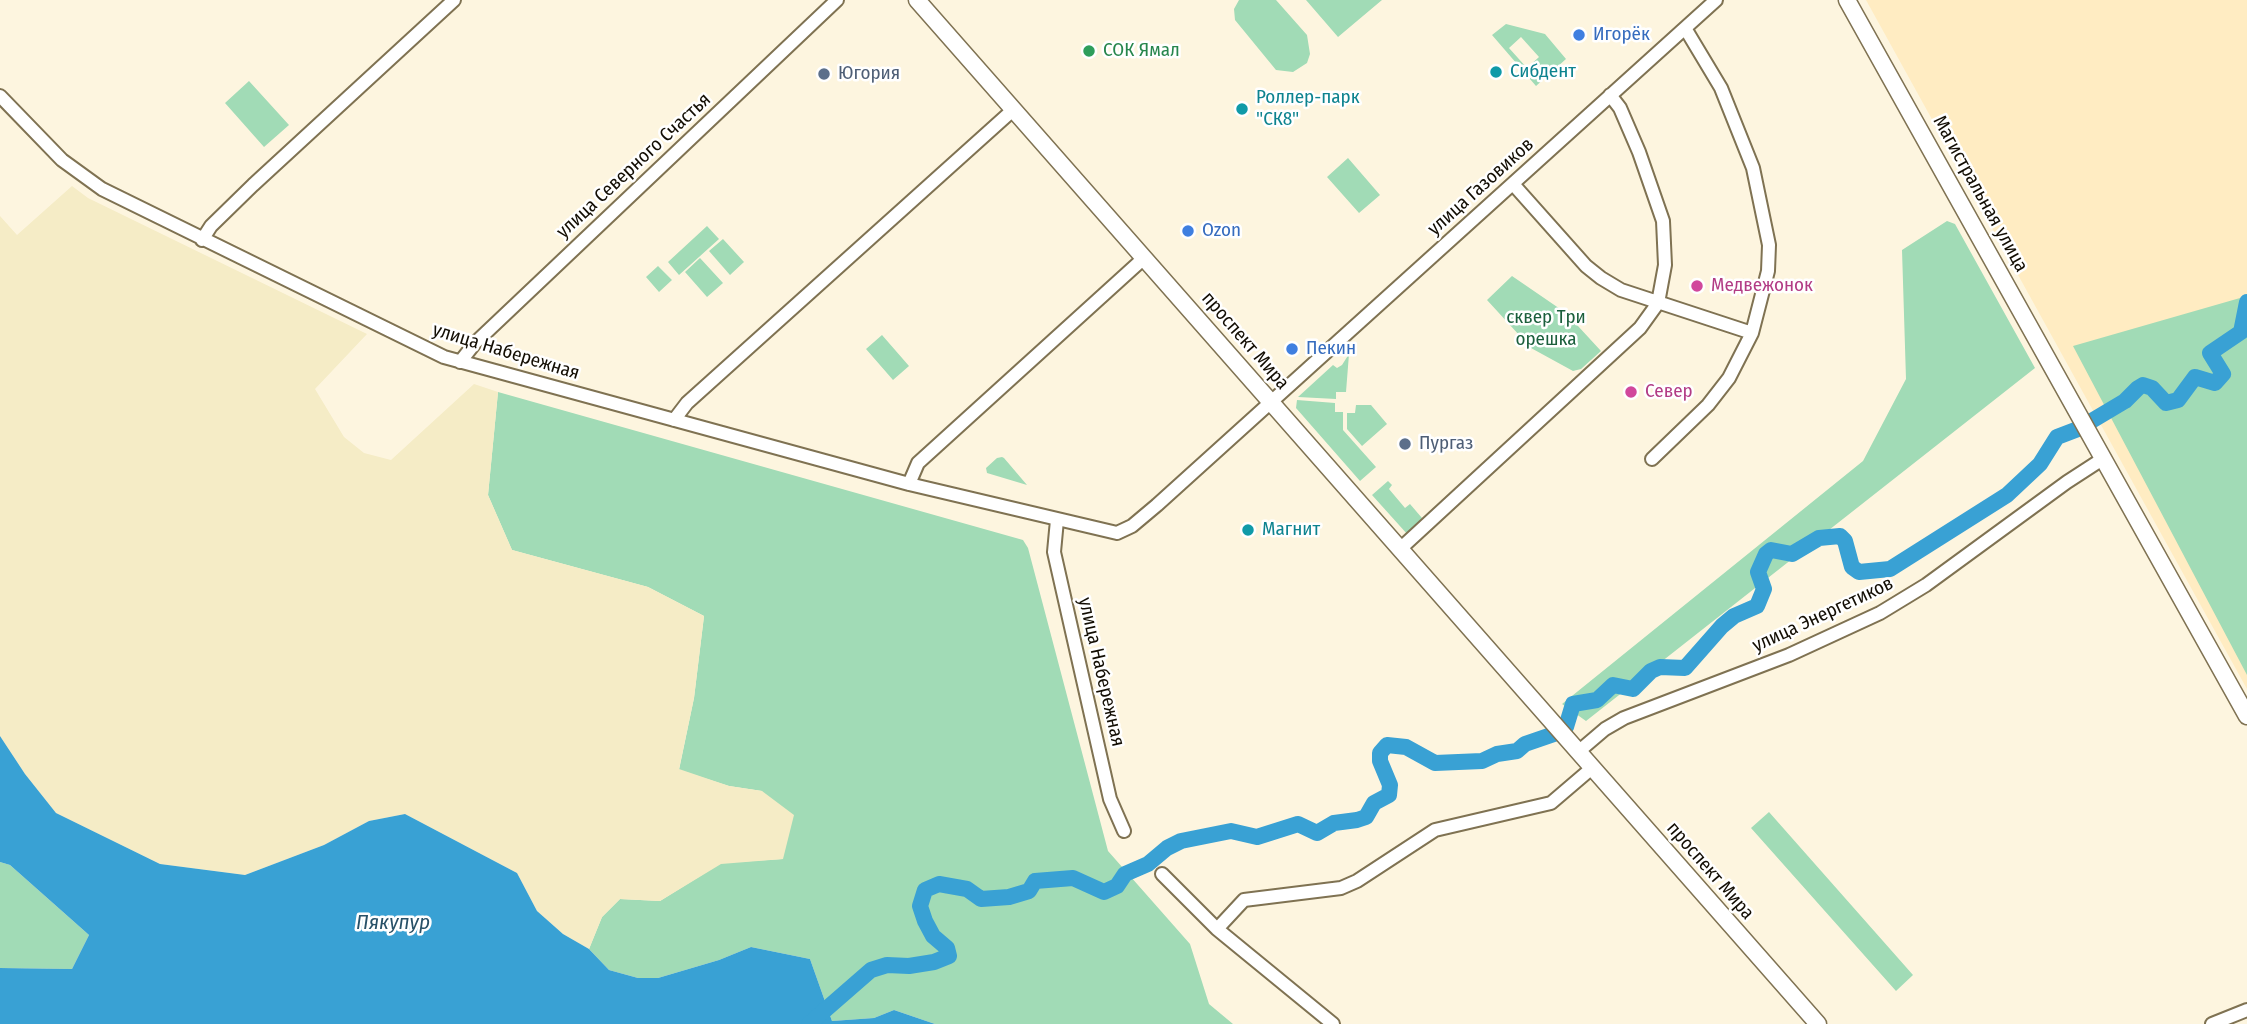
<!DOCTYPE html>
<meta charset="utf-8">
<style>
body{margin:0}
canvas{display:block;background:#fdf5df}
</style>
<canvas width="2247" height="1024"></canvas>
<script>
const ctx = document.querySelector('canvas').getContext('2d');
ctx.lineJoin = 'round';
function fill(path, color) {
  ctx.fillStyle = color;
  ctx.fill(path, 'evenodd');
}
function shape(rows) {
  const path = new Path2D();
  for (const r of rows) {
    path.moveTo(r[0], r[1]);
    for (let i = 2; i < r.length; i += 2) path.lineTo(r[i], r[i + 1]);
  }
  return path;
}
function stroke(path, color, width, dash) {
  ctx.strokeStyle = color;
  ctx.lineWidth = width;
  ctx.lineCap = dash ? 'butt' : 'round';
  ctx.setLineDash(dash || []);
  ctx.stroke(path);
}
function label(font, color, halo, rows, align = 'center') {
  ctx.font = font + ' "Fira Sans Condensed",sans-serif';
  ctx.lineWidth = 5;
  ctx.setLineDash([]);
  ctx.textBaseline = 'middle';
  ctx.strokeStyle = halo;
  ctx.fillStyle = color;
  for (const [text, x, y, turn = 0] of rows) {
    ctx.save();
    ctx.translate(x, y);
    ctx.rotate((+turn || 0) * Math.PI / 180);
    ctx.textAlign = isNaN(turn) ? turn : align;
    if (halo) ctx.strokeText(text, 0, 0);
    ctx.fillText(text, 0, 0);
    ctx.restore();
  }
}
fill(shape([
 [1866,0,2247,0,2247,689]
]), '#ffecc2');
fill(shape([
 [1239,0,1276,0,1307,35,1310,54,1307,63,1293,72,1276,70,1235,20,1234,9],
 [1306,0,1382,0,1338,37],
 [1506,24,1545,34,1566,59,1536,86,1492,35],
 [1521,37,1539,57,1527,68,1509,48],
 [249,81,289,125,264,147,225,103],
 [1348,158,1380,195,1359,213,1327,177],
 [1947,221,1955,224,2035,368,1586,721,1562,704,1863,461,1906,379,1902,250],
 [707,226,719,239,679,275,668,262],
 [723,239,744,262,730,275,709,251],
 [700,258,723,283,707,297,685,272],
 [658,266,672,280,659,292,646,277],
 [1512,276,1566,313,1601,351,1581,369,1573,371,1531,348,1487,300],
 [2247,296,2247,675,2073,346],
 [882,335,909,366,893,380,866,349],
 [1349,354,1346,392,1336,392,1336,399,1298,397,1333,365,1337,368,1342,365],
 [498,392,1023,540,1028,548,1108,851,1190,944,1209,1004,1233,1024,935,1024,894,1010,874,1018,832,1021,810,959,751,947,719,960,658,978,638,978,609,970,589,949,602,917,620,899,660,901,721,863,783,859,762,791,729,786,679,770,694,698,704,616,648,587,512,550,488,495],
 [1297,400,1335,403,1335,412,1343,412,1343,430,1376,467,1360,481,1296,408],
 [1356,405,1371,405,1387,424,1362,446,1347,429,1347,413,1355,413],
 [1002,457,1004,458,1027,485,987,473,986,468,997,458],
 [1388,481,1392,485,1389,489,1405,508,1410,504,1422,518,1408,535,1372,495],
 [1769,812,1913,975,1896,991,1751,828],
 [0,862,10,865,89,935,72,969,0,968]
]), '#a1dbb6');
fill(shape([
 [72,186,88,198,367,334,315,389,344,437,364,453,391,460,474,384,498,392,488,495,512,550,648,587,704,616,694,698,679,769,729,786,762,791,794,815,783,859,721,864,660,901,620,899,602,917,589,949,563,934,537,911,517,873,405,814,369,821,324,845,245,875,160,864,56,813,25,774,0,736,0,216,17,235]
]), '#f5ecc6');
fill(shape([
 [0,736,25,774,56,813,160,864,245,875,324,845,369,821,405,814,517,873,537,911,563,934,589,949,609,970,638,978,658,978,719,960,751,947,810,959,832,1021,874,1018,894,1010,935,1024,0,1024,0,968,72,969,89,935,10,865,0,862]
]), '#39a1d4');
stroke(shape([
 [809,1024,871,970,887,965,909,966,934,962,949,956,947,948,933,936,925,921,920,906,925,890,939,884,967,889,981,899,1009,897,1029,891,1035,881,1073,878,1104,892,1117,886,1125,874,1148,864,1167,848,1181,841,1231,831,1257,837,1298,824,1317,833,1334,823,1357,820,1366,817,1374,803,1389,795,1390,785,1380,761,1380,753,1387,745,1406,747,1435,763,1482,761,1497,754,1517,751,1525,744,1557,733,1566,727,1573,704,1597,700,1613,685,1633,689,1651,671,1660,667,1685,668,1722,626,1734,616,1757,606,1764,589,1758,572,1766,554,1771,550,1792,554,1819,538,1840,536,1845,541,1852,567,1859,572,1890,569,2007,495,2040,464,2057,437,2078,429,2125,401,2138,388,2143,385,2152,388,2166,403,2178,400,2195,377,2215,383,2223,374,2210,353,2241,332,2247,302]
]), '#39a1d4', 16);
const minor = shape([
 [0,96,62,160,102,189,444,357,909,484,1117,533,1132,526,1157,505,1716,0],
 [1513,184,1586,266,1601,278,1621,290,1752,333],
 [202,240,211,226,253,185,454,0],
 [460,362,475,343,837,0],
 [674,420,687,403,1014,109],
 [1652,459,1708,405,1729,378,1752,333,1768,271,1769,245,1753,168,1721,88,1685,28],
 [909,484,918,463,1144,258],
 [1057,520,1054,552,1110,799,1124,831],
 [1400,549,1640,328,1658,303,1665,265,1663,221,1639,152,1620,108,1610,95],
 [1578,752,1605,729,1624,718,1789,655,1880,613,1926,585,2067,482,2104,458],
 [1162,874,1217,929,1333,1024],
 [1217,929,1244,900,1341,888,1357,881,1435,830,1551,803,1592,768],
 [2212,1024,2247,1010]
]);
const major = shape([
 [917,0,1818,1024],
 [1847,0,2247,716]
]);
stroke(minor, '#7f7252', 16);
stroke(major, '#7f7252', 19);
stroke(minor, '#fff', 12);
stroke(major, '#fff', 16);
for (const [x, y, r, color] of [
 [1579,35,7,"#3f7fe0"],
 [1089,51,7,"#2e9e5b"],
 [1496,72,7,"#0f9aa8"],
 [824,74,7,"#5c6f8a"],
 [1242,109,7,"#0f9aa8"],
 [1188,231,7,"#3f7fe0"],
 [1697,286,7,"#d1479c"],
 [1292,349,7,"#3f7fe0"],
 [1631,392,7,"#d1479c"],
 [1405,444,7,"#5c6f8a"],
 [1248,530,7,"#0f9aa8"]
]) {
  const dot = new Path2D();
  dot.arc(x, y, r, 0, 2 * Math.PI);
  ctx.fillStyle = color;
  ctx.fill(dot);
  stroke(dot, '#fff', 2.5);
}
label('19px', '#366cbe', '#fff', [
 ["Игорёк",1593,35],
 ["Ozon",1202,231],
 ["Пекин",1306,349]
], 'left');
label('19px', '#27864d', '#fff', [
 ["СОК Ямал",1103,51]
], 'left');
label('19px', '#0d838f', '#fff', [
 ["Сибдент",1510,72],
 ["Роллер-парк",1256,98],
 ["\"СК8\"",1256,120],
 ["Магнит",1262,530]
], 'left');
label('19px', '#4e5e75', '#fff', [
 ["Югория",838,74],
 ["Пургаз",1419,444]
], 'left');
label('19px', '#120d03', '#fff', [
 ["улица Северного Счастья",634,166,-43],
 ["улица Газовиков",1481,187,-42],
 ["Магистральная улица",1980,194,61],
 ["проспект Мира",1245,341,49],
 ["улица Набережная",506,352,17],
 ["улица Энергетиков",1823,615,-25],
 ["улица Набережная",1101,672,77],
 ["проспект Мира",1710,871,49]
]);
label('19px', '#b23c85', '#fff', [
 ["Медвежонок",1711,286],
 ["Север",1645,392]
], 'left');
label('19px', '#1b5f3c', '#fff', [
 ["сквер Три",1546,318],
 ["орешка",1546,340]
]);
label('italic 21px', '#285168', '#fff', [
 ["Пякупур",393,923]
]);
</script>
